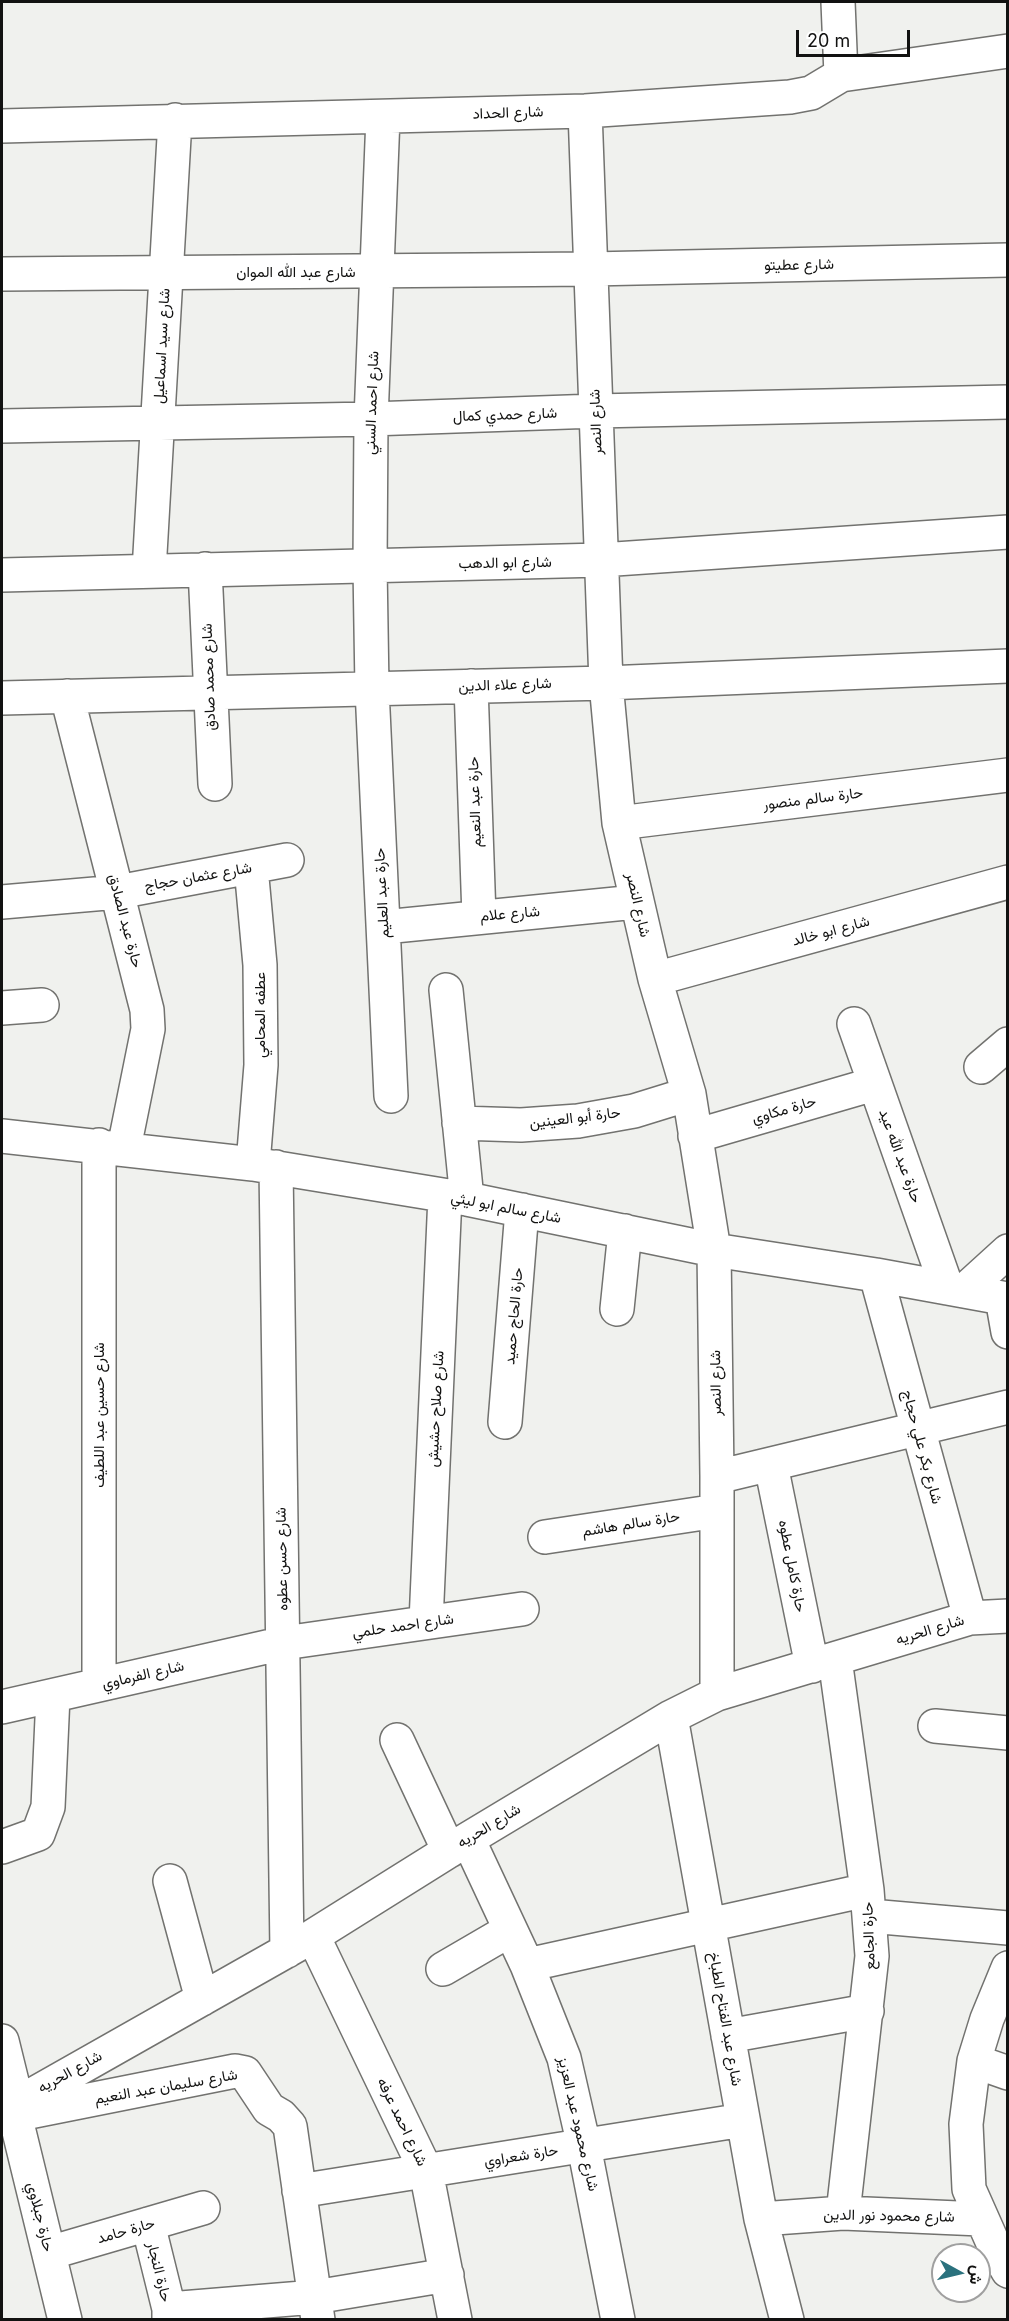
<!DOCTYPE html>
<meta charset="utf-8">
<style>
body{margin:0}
#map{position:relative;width:1009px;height:2321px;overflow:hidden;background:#f0f1ee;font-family:Inter,Vazirmatn,sans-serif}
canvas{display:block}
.frame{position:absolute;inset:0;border:3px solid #121211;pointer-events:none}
.north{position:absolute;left:931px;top:2243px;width:60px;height:60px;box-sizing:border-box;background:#fff;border:2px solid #a0a0a0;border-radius:50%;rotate:98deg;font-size:16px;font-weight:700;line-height:24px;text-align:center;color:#121211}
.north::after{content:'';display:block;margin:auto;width:21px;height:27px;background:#2b727e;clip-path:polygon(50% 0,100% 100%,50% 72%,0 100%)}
.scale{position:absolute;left:796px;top:30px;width:114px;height:27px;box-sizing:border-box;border:3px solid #121211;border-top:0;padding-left:8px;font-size:18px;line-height:21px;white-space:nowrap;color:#121211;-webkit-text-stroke:4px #fff;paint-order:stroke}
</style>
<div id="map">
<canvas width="1009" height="2321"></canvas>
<div class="frame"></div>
<div class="north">ش</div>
<div class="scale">20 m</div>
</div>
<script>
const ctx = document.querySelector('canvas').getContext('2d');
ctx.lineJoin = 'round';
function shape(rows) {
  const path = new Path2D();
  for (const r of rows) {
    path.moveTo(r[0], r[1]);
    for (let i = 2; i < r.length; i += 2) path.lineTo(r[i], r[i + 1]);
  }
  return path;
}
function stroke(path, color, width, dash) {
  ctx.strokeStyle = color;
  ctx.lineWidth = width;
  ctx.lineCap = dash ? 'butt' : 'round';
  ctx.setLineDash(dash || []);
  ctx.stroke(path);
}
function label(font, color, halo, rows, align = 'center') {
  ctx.font = font + ' Inter,Vazirmatn,sans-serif';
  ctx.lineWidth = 5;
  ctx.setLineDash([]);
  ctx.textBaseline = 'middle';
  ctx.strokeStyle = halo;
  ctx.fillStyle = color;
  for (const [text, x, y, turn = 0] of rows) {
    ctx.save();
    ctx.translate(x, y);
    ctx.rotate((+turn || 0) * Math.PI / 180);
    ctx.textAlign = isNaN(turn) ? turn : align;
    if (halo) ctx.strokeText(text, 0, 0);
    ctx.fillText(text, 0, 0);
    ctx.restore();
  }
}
const street = shape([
 [838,2,841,75],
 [585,111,606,683,619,823,655,979,689,1094,714,1250,717,1477,717,1694],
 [383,117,371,419,370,566,372,689,391,1096],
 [2,126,585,111,790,97,811,93,841,75,1008,51],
 [2,274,591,269,1008,260],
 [2,426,371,419,596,411,1008,402],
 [205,569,215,784],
 [149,571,175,120],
 [2,575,601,560,1008,532],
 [471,686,479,917],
 [67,696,147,1010,148,1029,124,1148],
 [2,698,606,683,1008,666],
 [619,823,1008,775],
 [251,867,260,965,261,1065,253,1164],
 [2,902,118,892,287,860],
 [384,927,636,902],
 [655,979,1008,882],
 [446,990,467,1199],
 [2,1008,42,1005],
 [854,1024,947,1288],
 [981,1067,1008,1044],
 [459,1123,521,1125,578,1121,634,1111,689,1094],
 [2,1136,253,1164,467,1199,714,1250,876,1275,1008,1299],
 [695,1136,874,1084],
 [99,1145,99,1684],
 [276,1167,287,1951],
 [876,1275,970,1618],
 [964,1291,1008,1251],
 [1002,1298,1008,1332],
 [617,1309,625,1231],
 [505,1422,522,1210],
 [771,1465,812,1666],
 [717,1477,1008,1407],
 [545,1537,717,1511],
 [426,1622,445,1196],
 [835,1659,867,1890,872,1956,843,2213],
 [2,1707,284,1643,522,1609],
 [671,1717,761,2219,787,2320],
 [935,1726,1008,1733],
 [397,1740,449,1851],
 [468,1839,527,1965,564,2058,584,2146,618,2320],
 [2,1847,38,1834,48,1807,53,1696],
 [170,1881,202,1999],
 [870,1916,1008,1928],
 [313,1936,426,2171,455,2320],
 [527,1965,867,1890],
 [1008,1968,987,2019,974,2061,966,2124,969,2189,997,2252,1008,2271],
 [443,1969,510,1930],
 [728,2036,867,2011],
 [2,2041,17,2102],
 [974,2061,1008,2073],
 [2,2112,313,1936,468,1839,671,1717,717,1694,970,1618,1008,1616],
 [14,2115,235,2071,245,2073,269,2109,281,2116,290,2126,318,2320],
 [15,2115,65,2320],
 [299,2191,743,2120],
 [761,2219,843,2213,981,2219],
 [148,2224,169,2309,169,2320],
 [49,2253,203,2208],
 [169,2309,315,2297,447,2275]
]);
stroke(street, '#72726f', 36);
stroke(street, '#fff', 33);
label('15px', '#121211', '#fff', [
 ["شارع الحداد",508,113,-2],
 ["شارع عطيتو",799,265,-1],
 ["شارع عبد الله الموان",296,272],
 ["شارع سيد اسماعيل",162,346,-87],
 ["شارع احمد السني",372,403,-88],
 ["شارع حمدي كمال",505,415,-2],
 ["شارع النصر",596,422,-92],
 ["شارع ابو الدهب",505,563,-1],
 ["شارع محمد صادق",209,677,-92],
 ["شارع علاء الدين",505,685,-2],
 ["حارة سالم منصور",813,799,-7],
 ["حارة عبد النعيم",475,802,-92],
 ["شارع عثمان حجاج",198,877,-10],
 ["حارة عبد العليم",382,893,-93],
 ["شارع النصر",638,905,77],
 ["شارع علام",510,914,-5],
 ["حارة عبد الصادق",125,921,75],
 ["شارع ابو خالد",831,931,-15],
 ["عطفه المحامي",260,1015,-90],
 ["حارة مكاوي",784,1110,-16],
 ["حارة أبو العينين",575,1118,-7],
 ["حارة عبد الله عيد",900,1156,70],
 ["شارع سالم ابو ليثي",506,1208,11],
 ["حارة الحاج حميد",514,1316,-85],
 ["شارع النصر",716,1383,-91],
 ["شارع صلاح حشيش",436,1409,-87],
 ["شارع حسين عبد اللطيف",99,1415,-90],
 ["شارع بكر علي حجاج",922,1447,75],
 ["حارة سالم هاشم",631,1524,-9],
 ["شارع حسن عطوه",282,1559,-91],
 ["حارة كامل عطوه",792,1566,79],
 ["شارع احمد حلمي",403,1626,-8],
 ["شارع الحريه",930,1630,-17],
 ["شارع الفرماوي",143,1675,-13],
 ["شارع الحريه",489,1826,-31],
 ["حارة الجامع",869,1936,-92],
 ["شارع عبد الفتاح الطباخ",725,2019,80],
 ["شارع الحريه",70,2072,-29],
 ["شارع سليمان عبد النعيم",166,2087,-10],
 ["شارع احمد عرفه",402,2122,64],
 ["شارع محمود عبد العزيز",578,2124,77],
 ["حارة شعراوي",521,2156,-9],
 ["شارع محمود نور الدين",889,2216,1],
 ["حارة جبلاوي",40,2217,76],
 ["حارة حامد",126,2231,-16],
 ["حارة النجار",159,2272,76]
]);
</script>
